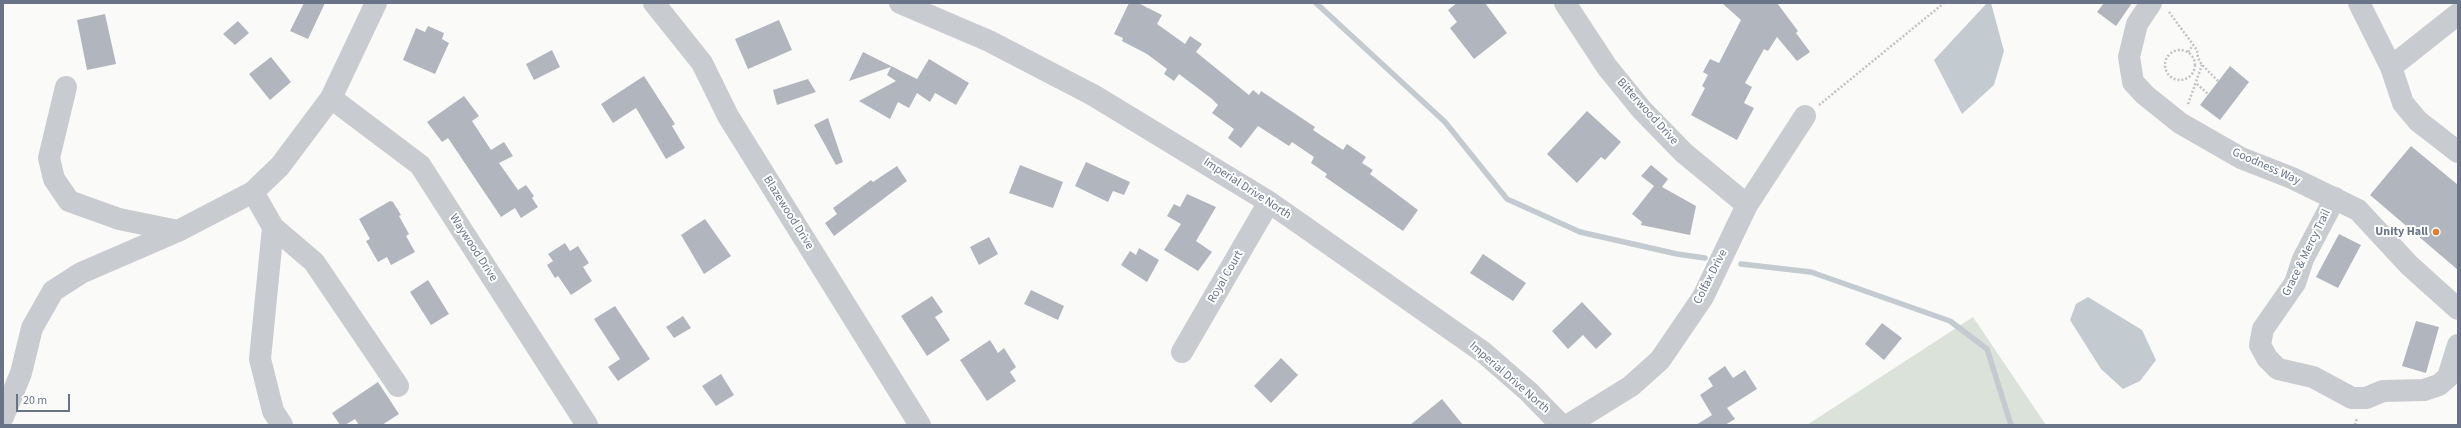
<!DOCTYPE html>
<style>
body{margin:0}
#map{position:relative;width:2461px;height:428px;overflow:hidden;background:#fafaf8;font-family:"Source Sans 3",sans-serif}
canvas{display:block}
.frame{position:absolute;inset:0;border:4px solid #697489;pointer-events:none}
.scale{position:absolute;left:16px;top:394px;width:54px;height:18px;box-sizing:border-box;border:2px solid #697489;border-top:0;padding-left:5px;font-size:12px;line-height:14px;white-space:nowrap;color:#697489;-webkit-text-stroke:3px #fff;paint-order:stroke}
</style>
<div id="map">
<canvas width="2461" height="428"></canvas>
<div class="frame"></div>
<div class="scale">20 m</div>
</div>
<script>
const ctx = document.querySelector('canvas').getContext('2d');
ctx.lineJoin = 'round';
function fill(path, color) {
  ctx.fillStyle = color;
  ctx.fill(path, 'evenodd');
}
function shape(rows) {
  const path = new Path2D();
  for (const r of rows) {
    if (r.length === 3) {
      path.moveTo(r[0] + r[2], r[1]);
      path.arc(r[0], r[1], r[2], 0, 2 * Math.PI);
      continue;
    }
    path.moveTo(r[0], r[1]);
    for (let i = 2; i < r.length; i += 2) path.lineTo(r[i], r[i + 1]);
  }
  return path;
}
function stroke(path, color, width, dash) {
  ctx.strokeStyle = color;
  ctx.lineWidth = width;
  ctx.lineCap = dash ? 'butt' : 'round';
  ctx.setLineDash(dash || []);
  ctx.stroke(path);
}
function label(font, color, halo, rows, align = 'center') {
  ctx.font = font + ' "Source Sans 3",sans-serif';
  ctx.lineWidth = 4;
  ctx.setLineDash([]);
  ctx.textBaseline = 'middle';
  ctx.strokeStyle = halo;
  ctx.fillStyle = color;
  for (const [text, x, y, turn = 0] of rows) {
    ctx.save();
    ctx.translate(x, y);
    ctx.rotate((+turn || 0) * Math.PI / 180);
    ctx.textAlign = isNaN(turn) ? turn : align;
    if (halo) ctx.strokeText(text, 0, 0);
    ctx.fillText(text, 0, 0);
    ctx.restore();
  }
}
fill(shape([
 [1973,317,2046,425,1807,425]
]), '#dbe2d9');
fill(shape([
 [1987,3,1991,3,2004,51,1994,85,1962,114,1934,60],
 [2088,297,2142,330,2156,360,2140,381,2123,389,2101,369,2070,320,2076,304]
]), '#c3cad0');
stroke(shape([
 [1316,3,1445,122,1507,199,1580,232,1677,254,1705,258],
 [1741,264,1811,272,1950,321,1987,349,2011,425]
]), '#c3cad0', 5.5);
fill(shape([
 [304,3,325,3,308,39,290,31],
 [1129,3,1138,3,1162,15,1157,24,1185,44,1190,36,1202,44,1196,52,1249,95,1253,90,1259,95,1261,91,1315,127,1313,130,1343,150,1347,144,1366,157,1362,163,1373,170,1370,174,1418,210,1403,231,1325,177,1327,174,1311,163,1314,157,1292,142,1289,146,1258,126,1241,148,1228,138,1234,129,1212,113,1218,105,1212,99,1179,74,1174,81,1164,74,1167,69,1147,54,1122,41,1123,38,1114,34],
 [1457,3,1485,3,1507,33,1474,59,1450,28,1457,22,1448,10],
 [1722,3,1777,3,1798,31,1796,33,1810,52,1797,61,1777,37,1768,51,1764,49,1745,83,1752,87,1744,103,1754,108,1737,140,1691,115,1705,88,1702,86,1708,75,1703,72,1710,59,1719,63,1741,20],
 [2104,3,2132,3,2116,26,2097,12],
 [105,14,116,64,87,70,77,20],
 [779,20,792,50,748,69,735,39],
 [238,21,249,33,235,45,223,34],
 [428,26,444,33,442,39,449,43,435,74,403,60,416,28,425,32],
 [552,50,560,67,534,80,526,64],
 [863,52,917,79,929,59,969,83,956,105,935,93,930,102,917,93,909,108,898,102,890,119,859,101,896,81,887,75,891,67,849,81],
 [271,57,291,82,270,100,249,74],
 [2230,66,2249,82,2220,120,2200,105],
 [644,76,675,124,672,126,685,148,666,159,636,108,613,123,601,104],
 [808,79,816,92,777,105,773,90],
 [464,96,479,116,472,121,491,150,504,142,513,156,499,163,518,190,526,185,534,196,532,198,538,207,521,218,515,208,501,217,448,138,442,142,427,122],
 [1587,111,1621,142,1605,160,1601,157,1577,183,1547,154],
 [828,118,843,162,836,165,814,125],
 [2411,146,2458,185,2458,270,2370,195],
 [1086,162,1130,182,1124,195,1113,191,1108,202,1075,186],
 [1020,165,1063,182,1053,208,1009,193],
 [1651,165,1668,179,1662,187,1696,206,1690,235,1641,225,1642,222,1632,214,1654,186,1641,176],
 [897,166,907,181,834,236,825,223,837,214,833,208,871,180,873,182],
 [1187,194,1216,207,1196,241,1212,252,1198,271,1164,250,1181,224,1167,216,1174,204,1180,207],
 [390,201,393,202,401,215,399,216,409,234,406,236,415,252,391,265,387,257,378,262,366,241,370,239,359,219],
 [705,219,731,256,704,274,681,235],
 [2339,234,2361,245,2338,288,2316,277],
 [989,237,998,254,979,265,970,247],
 [565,243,570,251,578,246,589,263,583,267,592,281,571,295,558,276,555,278,547,265,553,261,548,254],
 [1139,248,1159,260,1147,282,1121,265,1130,251,1136,255],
 [1483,254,1526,283,1513,301,1470,273],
 [428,280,449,314,431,325,410,292],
 [1031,290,1064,306,1058,320,1024,304],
 [932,296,943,312,935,317,950,340,927,356,901,316],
 [1582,302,1612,334,1596,349,1583,335,1568,349,1552,331],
 [615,306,650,359,618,381,608,367,620,359,594,319],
 [683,316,691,328,674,338,666,327],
 [2416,321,2439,327,2426,373,2402,366],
 [1882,323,1902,338,1884,360,1865,344],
 [990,340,998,353,1004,348,1016,367,1010,372,1016,381,987,401,960,360],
 [1281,358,1298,375,1271,403,1254,386],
 [1725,366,1733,378,1745,370,1757,389,1727,408,1735,419,1725,425,1696,425,1712,415,1700,395,1713,386,1708,378],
 [721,374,734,395,716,406,702,386],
 [378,382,399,414,382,425,359,425,355,419,345,425,340,425,332,413],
 [1442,399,1463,425,1410,425]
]), '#b1b6be');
stroke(shape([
 [2169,12,2197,50,2198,58,2202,65,2218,81],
 [2180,65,15],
 [2188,52,2193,45],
 [2197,84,2208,94],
 [2188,104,2202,65],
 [1819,105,1944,3],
 [2355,425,2357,418]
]), '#c2c3c6', 2.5, [2, 2]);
stroke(shape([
 [654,3,702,63,728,116,920,425],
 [900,3,989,41,1093,95,1269,202,1483,352,1529,392,1561,425],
 [1565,3,1607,67,1642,110,1684,153,1747,205],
 [2151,3,2137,24,2129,57,2133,82,2145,95,2180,123,2241,158,2292,178,2358,210,2409,265,2458,309],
 [2359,3,2391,67,2403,103,2418,121,2458,152],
 [2391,67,2458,14],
 [66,87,49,158,54,179,69,201,119,219,178,231],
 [331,98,420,165,587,425],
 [253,192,273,227,260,359,273,411,282,425],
 [2335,198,2303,259,2295,283,2263,329,2260,345,2267,358,2278,369,2313,377,2352,398,2366,398,2383,391,2424,390,2439,385,2448,377,2458,345],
 [273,227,314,262,398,386],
 [1182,352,1269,202],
 [3,417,21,373,32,328,53,291,81,273,178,231,253,192,280,166,331,98,376,3],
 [1568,425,1631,386,1660,360,1703,297,1747,205,1805,116]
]), '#c8cbcf', 22);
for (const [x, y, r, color] of [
 [2436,232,4,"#e27d30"]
]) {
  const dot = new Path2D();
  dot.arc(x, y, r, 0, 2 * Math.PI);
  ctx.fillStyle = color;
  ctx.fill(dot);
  stroke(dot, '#fff', 1.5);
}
label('12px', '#697489', '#fff', [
 ["Bitterwood Drive",1647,112,48],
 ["Goodness Way",2266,167,24],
 ["Imperial Drive North",1247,189,33],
 ["Blazewood Drive",788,213,58],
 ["Waywood Drive",473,248,57],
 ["Grace & Mercy Trail",2307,253,-64],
 ["Royal Court",1226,277,-60],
 ["Colfax Drive",1711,277,-63],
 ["Imperial Drive North",1509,378,41]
]);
label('bold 12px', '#697489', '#fff', [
 ["Unity Hall",2428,232]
], 'right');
</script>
